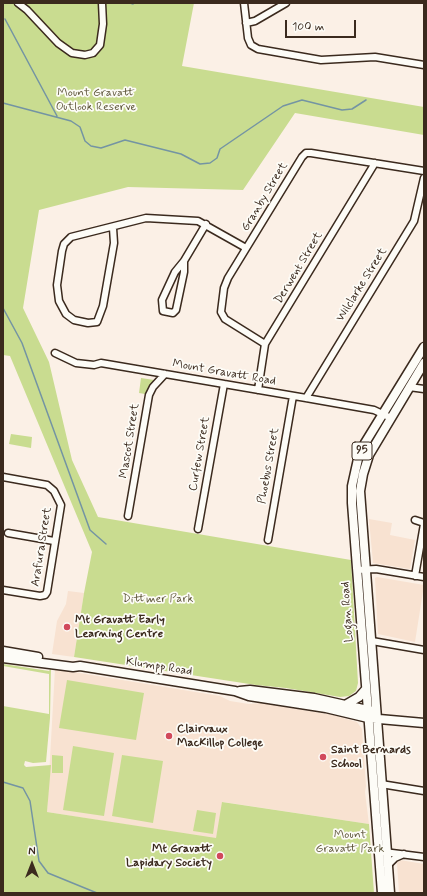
<!DOCTYPE html>
<style>
body{margin:0}
#map{position:relative;width:427px;height:896px;overflow:hidden;background:#fbf0e6;font-family:Mynerve,sans-serif}
canvas{display:block}
.frame{position:absolute;inset:0;border:4px solid #3b2a1e;pointer-events:none}
.north{position:absolute;left:12px;top:844px;width:40px;height:40px;-webkit-text-stroke:3px #fdfcf7;paint-order:stroke;rotate:0deg;font-size:11px;font-weight:700;line-height:16px;text-align:center;color:#3b2a1e}
.north::after{content:'';display:block;margin:auto;width:14px;height:18px;background:#3b2a1e;clip-path:polygon(50% 0,100% 100%,50% 72%,0 100%)}
.scale{position:absolute;left:285px;top:20px;width:71px;height:18px;box-sizing:border-box;border:2px solid #3b2a1e;border-top:0;padding-left:5px;font-size:12px;line-height:14px;white-space:nowrap;color:#3b2a1e;-webkit-text-stroke:3px #fdfcf7;paint-order:stroke}
</style>
<div id="map">
<canvas width="427" height="896"></canvas>
<div class="frame"></div>
<div class="north">N</div>
<div class="scale">100 m</div>
</div>
<script>
const ctx = document.querySelector('canvas').getContext('2d');
ctx.lineJoin = 'round';
function fill(path, color) {
  ctx.fillStyle = color;
  ctx.fill(path, 'evenodd');
}
function shape(rows) {
  const path = new Path2D();
  for (const r of rows) {
    path.moveTo(r[0], r[1]);
    for (let i = 2; i < r.length; i += 2) path.lineTo(r[i], r[i + 1]);
  }
  return path;
}
function stroke(path, color, width, dash) {
  ctx.strokeStyle = color;
  ctx.lineWidth = width;
  ctx.lineCap = dash ? 'butt' : 'round';
  ctx.setLineDash(dash || []);
  ctx.stroke(path);
}
function label(font, color, halo, rows, align = 'center') {
  ctx.font = font + ' Mynerve,sans-serif';
  ctx.lineWidth = 3.5;
  ctx.setLineDash([]);
  ctx.textBaseline = 'middle';
  ctx.strokeStyle = halo;
  ctx.fillStyle = color;
  for (const [text, x, y, turn = 0] of rows) {
    ctx.save();
    ctx.translate(x, y);
    ctx.rotate((+turn || 0) * Math.PI / 180);
    ctx.textAlign = isNaN(turn) ? turn : align;
    if (halo) ctx.strokeText(text, 0, 0);
    ctx.fillText(text, 0, 0);
    ctx.restore();
  }
}
fill(shape([
 [369,519,392,523,390,535,415,540,410,569,373,563],
 [377,577,424,585,415,642,378,634,375,578],
 [68,591,84,593,74,657,52,654,57,621,66,604],
 [55,669,220,696,230,701,249,704,261,703,333,715,357,722,362,729,366,786,365,792,369,824,223,802,216,839,47,812],
 [400,860,424,864,424,893,399,893,397,863]
]), '#f8e2d1');
fill(shape([
 [3,3,194,3,182,66,424,107,424,135,295,113,243,190,128,187,39,210,23,308,49,362,72,460,98,517,351,560,358,683,356,691,349,696,340,697,286,688,256,685,74,657,84,593,92,552,10,356,3,355],
 [141,378,154,380,145,394,139,393],
 [11,434,32,437,31,448,9,444],
 [3,664,49,671,51,668,50,718,46,762,33,763,25,761,24,765,26,767,51,765,47,812,216,838,222,802,369,824,374,893,3,893,3,706,49,714,49,674,3,666],
 [67,680,144,693,136,740,59,728],
 [73,746,114,753,104,816,63,810],
 [52,755,63,756,63,773,52,773],
 [122,755,163,761,153,823,112,816],
 [197,810,216,813,213,834,193,831]
]), '#c9dc90');
stroke(shape([
 [130,3,133,4],
 [5,19,57,116],
 [3,103,71,121,80,127,85,141,91,146,101,148,125,140,181,154,200,164,210,163,217,158,220,149,283,106,302,100,342,110,352,109,366,100],
 [3,308,22,343,90,530,106,544],
 [3,782,23,788,30,801,39,861,48,873,97,893]
]), '#7494a3', 1.5);
const minor = shape([
 [18,3,27,10,58,43,72,53,85,55,93,53,100,45,103,24,102,3],
 [244,3,248,38,251,45,258,49,321,60,375,57,424,65],
 [246,23,255,21,286,3],
 [113,228,114,243,103,306,97,322,88,323,74,320,66,314,59,301,57,285,62,251,64,244,71,237,146,218,198,221,246,248],
 [184,261,184,272,176,310,173,313,163,311,162,300,175,272,184,261,206,224],
 [265,344,225,319,221,312,224,288,228,278,302,157,306,153,311,153,424,171],
 [55,353,76,363,94,365,101,363,306,398,374,410,391,418],
 [409,387,424,389],
 [258,390,265,344,375,163],
 [306,398,414,221,424,178],
 [3,477,47,485,54,491,61,505,47,592,45,595,40,596,3,590],
 [128,516,149,395,153,387,165,374],
 [415,520,424,523],
 [198,529,224,384],
 [8,533,54,541],
 [268,540,293,396],
 [357,570,376,569,424,577],
 [415,576,424,524],
 [372,641,424,650],
 [381,784,424,791],
 [384,852,424,857],
 [388,865,395,858,404,854]
]);
const major = shape([
 [3,651,38,657],
 [3,658,73,667,80,666,235,691,249,696,326,708,368,718,424,723],
 [240,691,250,690,314,698,372,711],
 [347,704,359,697,366,689],
 [382,893,352,503,352,486,358,459,365,443,424,347],
 [390,893,360,491,363,474,369,455,424,363]
]);
stroke(minor, '#3b2a1e', 9);
stroke(major, '#3b2a1e', 11);
stroke(minor, '#fdfcf7', 6);
stroke(major, '#fdfcf7', 8);
for (const [x, y, r, color] of [
 [67,627,4,"#d1495b"],
 [169,736,4,"#d1495b"],
 [323,757,4,"#d1495b"],
 [220,856,4,"#d1495b"]
]) {
  const dot = new Path2D();
  dot.arc(x, y, r, 0, 2 * Math.PI);
  ctx.fillStyle = color;
  ctx.fill(dot);
  stroke(dot, '#fdfcf7', 1.5);
}
for (const [x, y, w] of [
 [362,451,20]
]) {
  const box = new Path2D();
  box.roundRect(x - w / 2, y - 9, w, 18, 3);
  ctx.fillStyle = '#fdfcf7';
  ctx.fill(box);
  stroke(box, '#3b2a1e', 1);
}
label('bold 11px', '#3b2a1e', null, [
 ["95",362,451]
]);
label('12px', '#5e563a', '#fdfcf7', [
 ["Mount Gravatt",96,93],
 ["Outlook Reserve",96,107],
 ["Dittmer Park",158,599],
 ["Mount",350,835],
 ["Gravatt Park",350,849]
]);
label('12px', '#3b2a1e', '#fdfcf7', [
 ["Granby Street",265,197,-59],
 ["Derwent Street",299,268,-59],
 ["Wilclarke Street",362,285,-58],
 ["Mount Gravatt Road",224,373,10],
 ["Mascot Street",130,441,-81],
 ["Curfew Street",200,454,-80],
 ["Phoebus Street",269,466,-80],
 ["Arafura Street",42,547,-81],
 ["Logan Road",348,612,-94],
 ["Klumpp Road",159,667,9]
]);
label('bold 12px', '#3b2a1e', '#fdfcf7', [
 ["Mt Gravatt Early",75,620],
 ["Learning Centre",75,634],
 ["Clairvaux",177,729],
 ["MacKillop College",177,743],
 ["Saint Bernards",331,750],
 ["School",331,764],
 ["Mt Gravatt",212,849,"right"],
 ["Lapidary Society",212,863,"right"]
], 'left');
</script>
